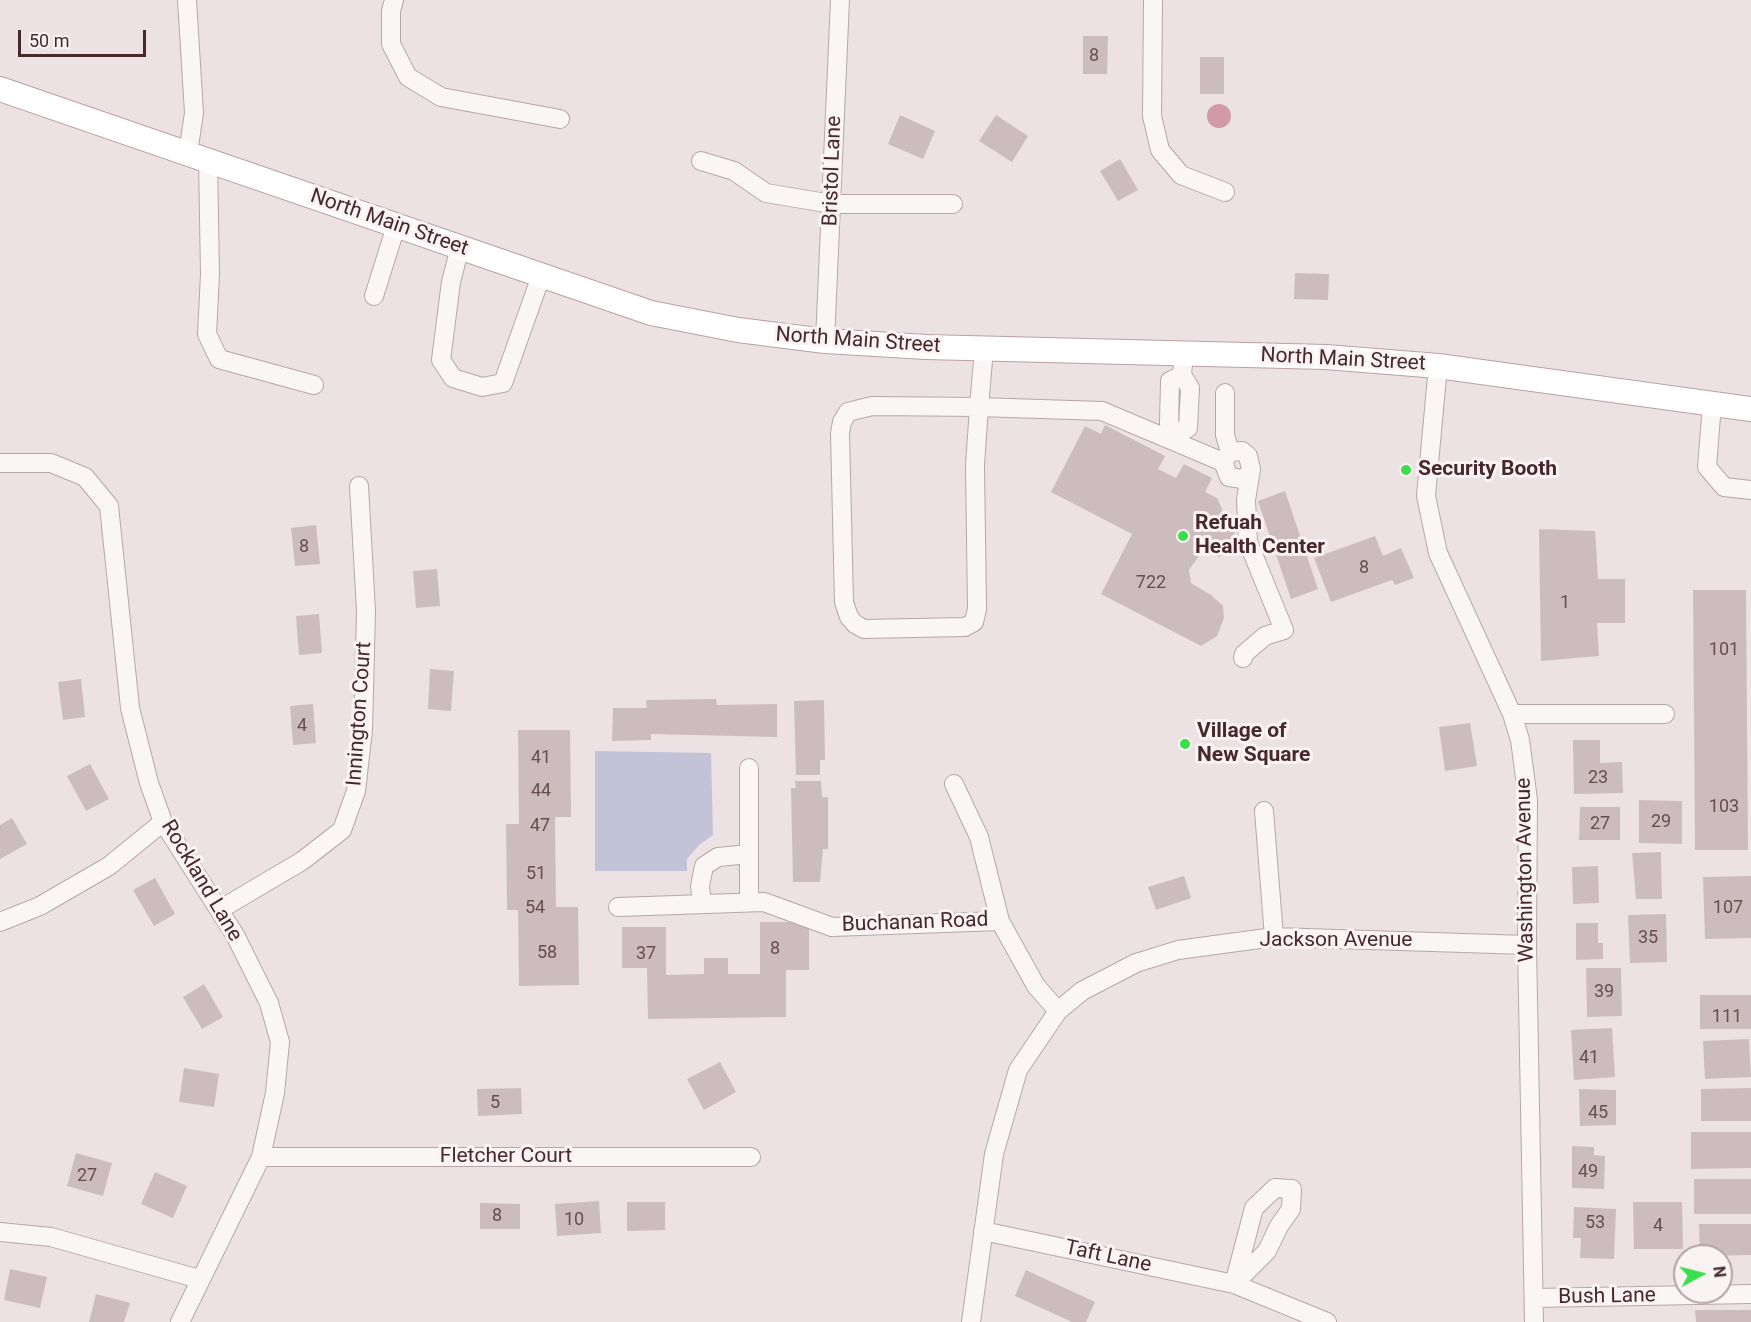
<!DOCTYPE html>
<style>
body{margin:0}
#map{position:relative;width:1751px;height:1322px;overflow:hidden;background:#ece2e4;font-family:Roboto,sans-serif}
canvas{display:block}
.north{position:absolute;left:1673px;top:1244px;width:60px;height:60px;box-sizing:border-box;background:#f9f3f4;border:2px solid #b2a2a4;border-radius:50%;rotate:83deg;font-size:16px;font-weight:700;line-height:24px;text-align:center;color:#47282b}
.north::after{content:'';display:block;margin:auto;width:21px;height:27px;background:#3ade4b;clip-path:polygon(50% 0,100% 100%,50% 72%,0 100%)}
.scale{position:absolute;left:18px;top:30px;width:128px;height:27px;box-sizing:border-box;border:3px solid #47282b;border-top:0;padding-left:8px;font-size:18px;line-height:21px;white-space:nowrap;color:#47282b;-webkit-text-stroke:4px #f9f3f4;paint-order:stroke}
</style>
<div id="map">
<canvas width="1751" height="1322"></canvas>
<div class="north">N</div>
<div class="scale">50 m</div>
</div>
<script>
const ctx = document.querySelector('canvas').getContext('2d');
ctx.lineJoin = 'round';
function fill(path, color) {
  ctx.fillStyle = color;
  ctx.fill(path, 'evenodd');
}
function shape(rows) {
  const path = new Path2D();
  for (const r of rows) {
    if (r.length === 3) {
      path.moveTo(r[0] + r[2], r[1]);
      path.arc(r[0], r[1], r[2], 0, 2 * Math.PI);
      continue;
    }
    path.moveTo(r[0], r[1]);
    for (let i = 2; i < r.length; i += 2) path.lineTo(r[i], r[i + 1]);
  }
  return path;
}
function stroke(path, color, width, dash) {
  ctx.strokeStyle = color;
  ctx.lineWidth = width;
  ctx.lineCap = dash ? 'butt' : 'round';
  ctx.setLineDash(dash || []);
  ctx.stroke(path);
}
function label(font, color, halo, rows, align = 'center') {
  ctx.font = font + ' Roboto,sans-serif';
  ctx.lineWidth = 6;
  ctx.setLineDash([]);
  ctx.textBaseline = 'middle';
  ctx.strokeStyle = halo;
  ctx.fillStyle = color;
  for (const [text, x, y, turn = 0] of rows) {
    ctx.save();
    ctx.translate(x, y);
    ctx.rotate((+turn || 0) * Math.PI / 180);
    ctx.textAlign = isNaN(turn) ? turn : align;
    if (halo) ctx.strokeText(text, 0, 0);
    ctx.fillText(text, 0, 0);
    ctx.restore();
  }
}
fill(shape([
 [595,751,711,753,713,835,699,845,687,859,687,871,595,871]
]), '#c3c3d7');
fill(shape([
 [1219,116,12]
]), '#d09aa6');
fill(shape([
 [1083,36,1108,36,1107,74,1083,74],
 [1200,57,1224,57,1224,94,1200,94],
 [900,115,935,131,923,159,888,144],
 [996,115,1028,136,1012,162,979,141],
 [1120,159,1138,190,1118,201,1100,171],
 [1295,273,1329,274,1328,300,1294,299],
 [1105,425,1165,456,1158,469,1176,478,1184,464,1212,478,1205,492,1217,498,1222,509,1220,522,1237,525,1229,550,1219,557,1205,547,1189,570,1191,583,1211,595,1223,606,1224,618,1217,636,1201,646,1101,594,1132,534,1051,492,1085,426,1101,434],
 [1285,491,1318,589,1291,599,1258,501],
 [316,525,320,564,295,566,291,528],
 [1539,529,1595,531,1598,579,1625,579,1625,623,1597,623,1599,656,1541,661],
 [1375,536,1383,556,1401,548,1414,578,1395,585,1392,580,1331,602,1314,558],
 [437,569,440,606,416,608,413,571],
 [1693,590,1746,590,1748,850,1695,850],
 [319,614,322,653,299,655,296,616],
 [430,669,454,671,451,711,428,709],
 [81,679,85,717,63,720,58,682],
 [716,699,717,705,777,704,777,737,651,734,651,740,612,741,613,708,647,708,646,700],
 [824,700,825,760,820,760,820,775,796,775,794,701],
 [313,704,316,743,293,745,290,706],
 [1470,723,1477,766,1445,771,1439,727],
 [518,730,570,730,571,817,555,817,556,907,578,907,579,985,519,986,518,910,507,910,506,824,519,824],
 [1573,740,1600,740,1600,763,1622,762,1623,793,1574,794],
 [90,764,109,799,86,811,67,776],
 [795,781,821,781,822,797,828,797,828,849,823,849,820,882,793,882,791,788,796,788],
 [1639,800,1682,801,1682,844,1639,843],
 [1580,807,1620,807,1620,840,1579,840],
 [12,818,27,844,0,859,0,825],
 [1661,852,1662,899,1636,899,1632,853],
 [1598,866,1599,903,1573,904,1572,867],
 [1184,876,1191,898,1156,910,1148,887],
 [1751,876,1751,938,1705,939,1703,877],
 [155,878,175,914,154,926,133,890],
 [1666,914,1667,962,1630,963,1628,915],
 [760,922,809,922,809,970,786,970,786,1017,648,1019,647,968,622,968,622,927,666,927,666,975,704,974,704,958,728,958,728,974,760,974],
 [1576,923,1598,923,1598,943,1603,943,1603,959,1576,960],
 [1586,968,1621,968,1622,1016,1587,1017],
 [204,984,223,1017,202,1029,183,997],
 [1700,995,1751,995,1751,1029,1700,1029],
 [1612,1028,1615,1077,1574,1080,1571,1030],
 [1749,1039,1751,1077,1705,1079,1703,1041],
 [720,1062,736,1092,704,1110,687,1079],
 [184,1068,219,1074,214,1107,179,1102],
 [521,1088,522,1114,478,1116,477,1089],
 [1751,1088,1751,1121,1701,1121,1701,1089],
 [1579,1089,1616,1090,1616,1125,1580,1126],
 [1691,1132,1751,1132,1751,1168,1691,1169],
 [1572,1146,1594,1147,1594,1155,1605,1156,1604,1189,1572,1188],
 [76,1153,112,1163,103,1196,67,1186],
 [155,1172,187,1186,173,1218,141,1204],
 [1694,1179,1751,1179,1751,1214,1694,1214],
 [599,1201,601,1233,557,1236,555,1204],
 [627,1202,665,1202,665,1230,627,1231],
 [1633,1202,1682,1202,1683,1249,1634,1249],
 [480,1203,520,1204,520,1229,480,1229],
 [1574,1207,1616,1209,1614,1259,1580,1258,1581,1238,1573,1238],
 [1699,1224,1751,1224,1751,1255,1700,1256],
 [10,1269,47,1277,40,1308,4,1300],
 [1026,1270,1095,1302,1086,1322,1072,1322,1015,1296],
 [96,1294,130,1303,124,1322,89,1322],
 [1695,1310,1751,1310,1751,1322,1696,1322]
]), '#cdbcbe');
const minor = shape([
 [187,0,194,113,188,153],
 [394,0,391,11,391,44,408,77,441,97,560,119],
 [1153,0,1152,116,1160,150,1181,175,1225,192],
 [208,160,210,274,207,334,219,359,314,385],
 [701,161,734,171,766,193,832,204,953,204],
 [460,247,451,282,441,360,453,378,482,387,503,383,541,276],
 [374,296,396,226],
 [825,341,840,0],
 [984,349,979,407,1102,411,1223,462,1230,452,1242,451,1248,456,1251,469,1246,500,1248,542,1284,630,1265,636,1244,654,1243,658],
 [1438,366,1426,496,1438,553,1512,714,1520,740,1528,800,1527,945,1534,1322],
 [1182,375,1170,381,1169,424,1177,434,1188,428,1190,388,1182,375,1184,354],
 [1225,393,1225,435,1230,452],
 [1712,404,1707,467,1724,487,1751,490],
 [872,406,979,407,975,465,977,609,974,622,965,627,864,629,855,624,849,617,844,602,840,433,842,422,848,412,872,406],
 [1223,462,1229,477,1242,479,1249,474],
 [0,463,51,463,85,477,109,506,130,708,149,783,163,822,235,935,269,1003,280,1042,275,1093,261,1157,180,1322],
 [1512,714,1665,714],
 [954,784,979,837,1000,921,1036,986,1058,1011],
 [1264,811,1274,937],
 [749,902,749,768],
 [702,904,700,886,704,866,718,857,749,854],
 [618,907,764,902,832,927,1000,921],
 [219,910,302,861,342,830,356,791,363,730,366,611,359,486],
 [0,922,40,906,109,866,163,822],
 [261,1157,751,1157],
 [1275,1188,1292,1189,1291,1209,1279,1226,1267,1251,1234,1284,1254,1208,1275,1188],
 [983,1231,1234,1284,1327,1322],
 [0,1232,51,1237,199,1279],
 [1534,1298,1751,1294],
 [971,1322,994,1154,1018,1070,1058,1011,1082,991,1136,963,1178,950,1274,937,1527,945]
]);
const major = shape([
 [0,89,651,313,738,330,825,341,926,347,1326,357,1438,366,1751,409]
]);
stroke(minor, '#b7a6a9', 20);
stroke(major, '#baa0a4', 26);
stroke(minor, '#faf6f6', 18);
stroke(major, '#fff', 24);
for (const [x, y, r, color] of [
 [1406,470,6,"#3ade4b"],
 [1183,536,6,"#3ade4b"],
 [1185,744,6,"#3ade4b"]
]) {
  const dot = new Path2D();
  dot.arc(x, y, r, 0, 2 * Math.PI);
  ctx.fillStyle = color;
  ctx.fill(dot);
  stroke(dot, '#f9f3f4', 2);
}
label('18px', '#684d50', null, [
 ["8",1094,56],
 ["8",304,547],
 ["8",1364,568],
 ["722",1151,583],
 ["1",1565,603],
 ["101",1724,650],
 ["4",302,726],
 ["41",541,758],
 ["23",1598,778],
 ["44",541,791],
 ["103",1724,807],
 ["29",1661,822],
 ["27",1600,824],
 ["47",540,826],
 ["51",536,874],
 ["54",535,908],
 ["107",1728,908],
 ["35",1648,938],
 ["8",775,949],
 ["58",547,953],
 ["37",646,954],
 ["39",1604,992],
 ["111",1727,1017],
 ["41",1589,1058],
 ["5",495,1103],
 ["45",1598,1113],
 ["49",1588,1172],
 ["27",87,1176],
 ["8",497,1216],
 ["10",574,1220],
 ["53",1595,1223],
 ["4",1658,1226]
]);
label('21px', '#47282b', '#f9f3f4', [
 ["Bristol Lane",833,171,-88],
 ["North Main Street",389,223,19],
 ["North Main Street",858,341,4],
 ["North Main Street",1343,360,3],
 ["Innington Court",360,714,-86],
 ["Washington Avenue",1526,870,-91],
 ["Rockland Lane",201,881,59],
 ["Buchanan Road",915,923,-2],
 ["Jackson Avenue",1336,941],
 ["Fletcher Court",506,1157],
 ["Taft Lane",1108,1257,12],
 ["Bush Lane",1607,1297,-1]
]);
label('bold 21px', '#47282b', '#f9f3f4', [
 ["Security Booth",1418,470],
 ["Refuah",1195,524],
 ["Health Center",1195,548],
 ["Village of",1197,732],
 ["New Square",1197,756]
], 'left');
</script>
